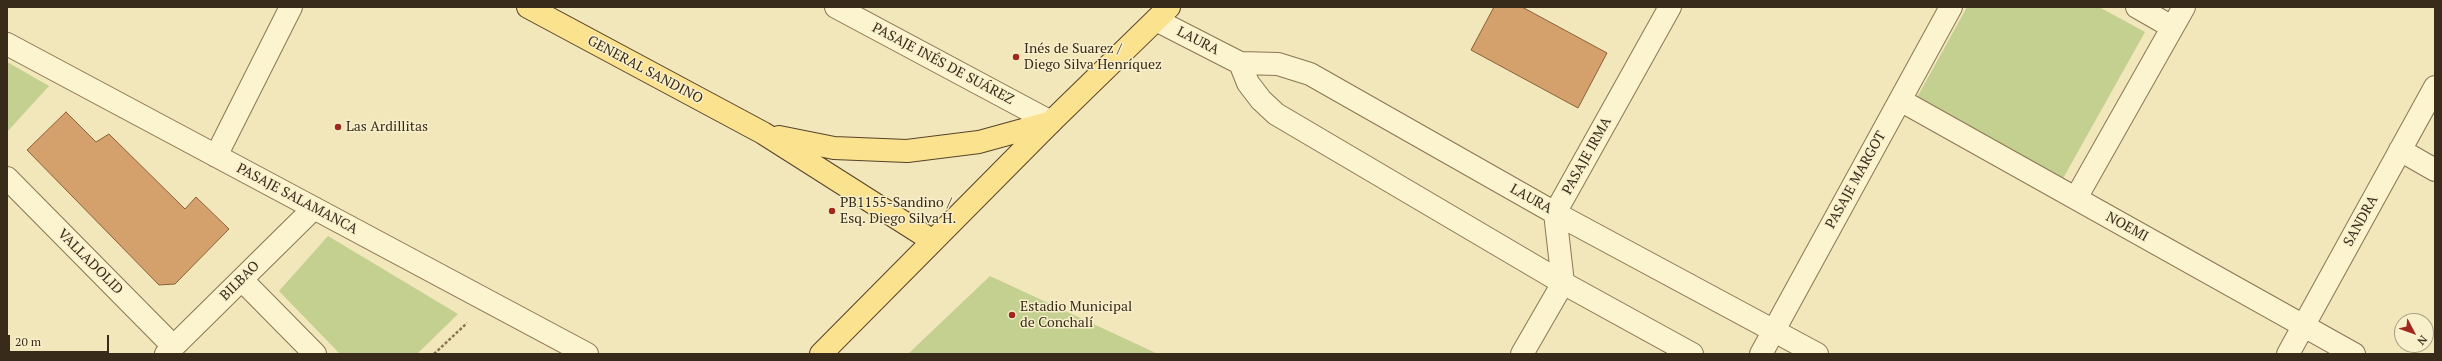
<!DOCTYPE html>
<meta charset="utf-8">
<style>
body{margin:0}
#map{position:relative;width:2442px;height:361px;overflow:hidden;background:#f2e6bb;font-family:"PT Serif",serif}
canvas{display:block}
.frame{position:absolute;inset:0;border:8px solid #382b1a;pointer-events:none}
.north{position:absolute;left:2394px;top:313px;width:40px;height:40px;box-sizing:border-box;background:#f8efcb;border:1px solid #aba184;border-radius:50%;rotate:131deg;font-size:11px;font-weight:700;line-height:16px;text-align:center;color:#382b1a}
.north::after{content:'';display:block;margin:auto;width:14px;height:18px;background:#9f291e;clip-path:polygon(50% 0,100% 100%,50% 72%,0 100%)}
.scale{position:absolute;left:8px;top:335px;width:101px;height:18px;box-sizing:border-box;border:2px solid #382b1a;border-top:0;padding-left:5px;font-size:12px;line-height:14px;white-space:nowrap;color:#382b1a;-webkit-text-stroke:3px #f8efcb;paint-order:stroke}
</style>
<div id="map">
<canvas width="2442" height="361"></canvas>
<div class="frame"></div>
<div class="north">N</div>
<div class="scale">20 m</div>
</div>
<script>
const ctx = document.querySelector('canvas').getContext('2d');
ctx.lineJoin = 'round';
function fill(path, color) {
  ctx.fillStyle = color;
  ctx.fill(path, 'evenodd');
}
function shape(rows) {
  const path = new Path2D();
  for (const r of rows) {
    path.moveTo(r[0], r[1]);
    for (let i = 2; i < r.length; i += 2) path.lineTo(r[i], r[i + 1]);
  }
  return path;
}
function stroke(path, color, width, dash) {
  ctx.strokeStyle = color;
  ctx.lineWidth = width;
  ctx.lineCap = dash ? 'butt' : 'round';
  ctx.setLineDash(dash || []);
  ctx.stroke(path);
}
function label(font, color, halo, rows, align = 'center') {
  ctx.font = font + ' "PT Serif",serif';
  ctx.lineWidth = 3;
  ctx.setLineDash([]);
  ctx.textBaseline = 'middle';
  ctx.strokeStyle = halo;
  ctx.fillStyle = color;
  for (const [text, x, y, turn = 0] of rows) {
    ctx.save();
    ctx.translate(x, y);
    ctx.rotate((+turn || 0) * Math.PI / 180);
    ctx.textAlign = isNaN(turn) ? turn : align;
    if (halo) ctx.strokeText(text, 0, 0);
    ctx.fillText(text, 0, 0);
    ctx.restore();
  }
}
fill(shape([
 [1967,7,2099,7,2145,32,2061,182,1915,101],
 [7,62,49,86,7,132],
 [328,236,458,314,417,354,340,354,279,291],
 [990,276,1158,354,908,354]
]), '#c3d08f');
const building = shape([
 [1494,7,1522,7,1607,53,1578,108,1471,50,1494,7],
 [66,112,96,142,109,134,185,209,196,197,229,229,175,284,159,285,27,150,66,112]
]);
fill(building, '#d4a16d');
stroke(building, '#8b6037', 1);
const minor = shape([
 [836,7,1051,122],
 [2137,7,2172,27],
 [1156,20,1240,63,1278,64,1310,74,1555,213,1817,354],
 [7,44,587,354],
 [1240,63,1248,83,1261,100,1276,114,1563,283,1692,354],
 [1900,100,2354,354],
 [2400,150,2435,170],
 [216,156,291,7],
 [7,178,173,346],
 [2076,198,2184,7],
 [242,280,315,354],
 [166,354,314,208],
 [1522,354,1563,283,1555,213,1670,7],
 [1761,354,1951,7],
 [2288,354,2435,87]
]);
const major = shape([
 [528,7,763,133,933,241],
 [779,137,834,148,907,151,979,142,1048,123],
 [821,354,1051,122,1169,7]
]);
stroke(minor, '#8a7653', 24);
stroke(major, '#574329', 24);
stroke(shape([
 [434,354,467,323]
]), '#8a7653', 2.5, [3, 2]);
stroke(minor, '#fcf3cf', 22);
stroke(major, '#fae28e', 22);
for (const [x, y, r, color] of [
 [1016,57,4,"#9f291e"],
 [338,127,4,"#9f291e"],
 [832,211,4,"#9f291e"],
 [1012,315,4,"#9f291e"]
]) {
  const dot = new Path2D();
  dot.arc(x, y, r, 0, 2 * Math.PI);
  ctx.fillStyle = color;
  ctx.fill(dot);
  stroke(dot, '#f8efcb', 1.5);
}
label('14px', '#382b1a', '#f8efcb', [
 ["LAURA",1198,41,27],
 ["PASAJE INÉS DE SUÁREZ",943,64,28],
 ["GENERAL SANDINO",645,70,28],
 ["PASAJE IRMA",1587,156,-61],
 ["PASAJE MARGOT",1856,180,-61],
 ["PASAJE SALAMANCA",297,199,28],
 ["LAURA",1531,199,29],
 ["SANDRA",2361,221,-61],
 ["NOEMI",2127,227,29],
 ["VALLADOLID",90,262,45],
 ["BILBAO",240,281,-45]
]);
label('14px', '#382b1a', '#f8efcb', [
 ["Inés de Suarez /",1024,49],
 ["Diego Silva Henríquez",1024,65],
 ["Las Ardillitas",346,127],
 ["PB1155-Sandino /",840,203],
 ["Esq. Diego Silva H.",840,219],
 ["Estadio Municipal",1020,307],
 ["de Conchalí",1020,323]
], 'left');
</script>
